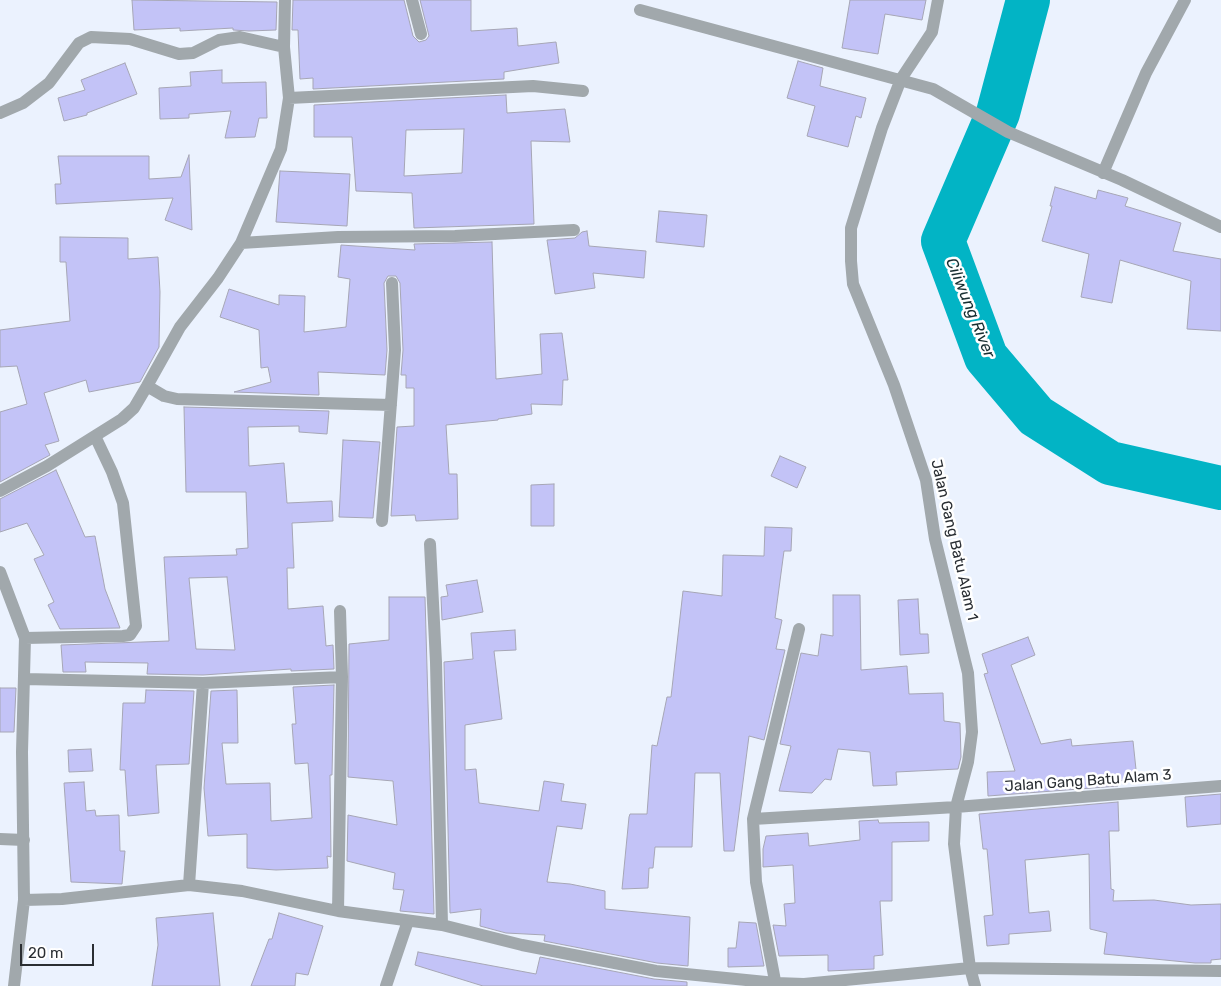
<!DOCTYPE html>
<style>
body{margin:0}
#map{position:relative;width:1221px;height:986px;overflow:hidden;background:#ebf2fe;font-family:Rubik,sans-serif}
canvas{display:block}
.scale{position:absolute;left:20px;top:944px;width:74px;height:22px;box-sizing:border-box;border:2px solid #2a2e33;border-top:0;padding-left:6px;font-size:15px;line-height:18px;white-space:nowrap;color:#2a2e33;-webkit-text-stroke:4px #fff;paint-order:stroke}
</style>
<div id="map">
<canvas width="1221" height="986"></canvas>
<div class="scale">20 m</div>
</div>
<script>
const ctx = document.querySelector('canvas').getContext('2d');
ctx.lineJoin = 'round';
function shape(rows) {
  const path = new Path2D();
  for (const r of rows) {
    path.moveTo(r[0], r[1]);
    for (let i = 2; i < r.length; i += 2) path.lineTo(r[i], r[i + 1]);
  }
  return path;
}
function stroke(path, color, width, dash) {
  ctx.strokeStyle = color;
  ctx.lineWidth = width;
  ctx.lineCap = dash ? 'butt' : 'round';
  ctx.setLineDash(dash || []);
  ctx.stroke(path);
}
function fill(path, color) {
  ctx.fillStyle = color;
  ctx.fill(path, 'evenodd');
}
function label(font, color, halo, rows, align = 'center') {
  ctx.font = font + ' Rubik,sans-serif';
  ctx.lineWidth = 5;
  ctx.setLineDash([]);
  ctx.textBaseline = 'middle';
  ctx.strokeStyle = halo;
  ctx.fillStyle = color;
  for (const [text, x, y, turn = 0] of rows) {
    ctx.save();
    ctx.translate(x, y);
    ctx.rotate((+turn || 0) * Math.PI / 180);
    ctx.textAlign = isNaN(turn) ? turn : align;
    if (halo) ctx.strokeText(text, 0, 0);
    ctx.fillText(text, 0, 0);
    ctx.restore();
  }
}
stroke(shape([
 [1028,0,998,113,943,241,986,357,1036,416,1110,463,1221,488]
]), '#02b4c5', 44);
const building = shape([
 [132,0,277,2,276,30,249,31,233,30,233,28,180,31,180,28,134,30,132,0],
 [293,0,404,0,413,36,419,42,426,40,429,36,420,0,471,0,471,31,517,28,518,46,556,42,559,63,504,72,504,79,313,89,313,78,300,79,298,30,292,30,293,0],
 [850,0,926,0,922,20,885,14,878,54,842,48,850,0],
 [798,61,823,68,820,86,866,98,861,118,856,116,848,147,807,136,815,106,787,98,798,61],
 [125,63,137,94,87,113,87,115,64,121,58,98,85,90,81,80,125,63],
 [222,70,222,83,266,82,267,118,259,118,255,137,225,138,231,111,189,114,189,118,160,119,159,88,191,86,190,72,222,70],
 [506,95,507,113,565,109,570,142,531,141,534,224,414,228,412,193,356,191,352,137,314,137,314,105,506,95],
 [464,129,462,173,404,176,406,130,464,129],
 [189,155,192,230,165,220,173,198,56,204,55,184,61,184,58,156,149,156,149,179,181,177,189,155],
 [280,171,350,174,347,226,276,222,280,171],
 [1055,187,1096,199,1098,190,1128,198,1125,206,1181,223,1173,251,1221,259,1221,331,1187,329,1191,281,1120,260,1112,303,1081,297,1089,254,1042,241,1052,206,1050,206,1055,187],
 [659,211,707,215,704,247,656,242,659,211],
 [587,231,589,246,646,251,644,278,593,273,595,288,555,294,547,240,575,238,582,232,587,231],
 [60,237,128,238,128,259,158,257,160,292,159,347,140,382,89,392,86,380,44,393,59,441,45,445,50,455,0,482,0,412,27,404,17,366,0,367,0,330,70,321,66,262,60,262,60,237],
 [492,242,496,379,542,374,540,334,562,333,568,380,563,380,562,405,531,404,532,414,498,419,498,420,446,425,449,474,457,474,458,519,416,521,415,515,391,516,397,427,414,426,414,388,406,388,406,375,401,375,403,350,400,283,396,276,388,276,384,283,387,350,385,375,318,372,319,395,234,392,271,382,268,367,261,368,259,330,220,317,229,289,279,305,279,295,305,296,304,332,346,327,350,279,338,277,341,245,415,250,414,244,492,242],
 [184,407,329,411,327,434,299,432,299,426,248,427,249,466,284,463,287,503,332,501,333,521,292,523,294,568,287,568,288,609,323,606,326,646,333,645,334,669,291,671,291,669,203,675,147,674,148,663,85,662,86,672,63,672,61,645,169,641,164,557,237,555,236,549,248,548,246,492,186,492,184,407],
 [227,577,235,650,196,649,189,578,227,577],
 [343,440,380,442,373,518,339,517,343,440],
 [780,456,806,467,797,488,771,476,780,456],
 [56,470,85,537,95,536,105,589,120,628,60,629,48,605,54,602,34,559,44,555,27,523,0,532,0,499,56,470],
 [554,484,554,526,531,526,531,485,554,484],
 [765,527,792,528,791,551,784,551,775,618,782,620,776,649,785,650,764,740,749,736,734,851,724,851,720,773,695,773,692,847,655,847,653,868,649,868,648,888,622,889,629,817,630,814,647,814,652,745,657,746,667,697,671,697,683,591,722,596,723,555,764,556,765,527],
 [477,580,483,612,442,620,441,597,448,596,446,585,477,580],
 [833,595,860,595,861,670,907,666,909,694,943,693,944,721,960,723,961,757,958,769,896,772,897,785,873,786,870,752,838,749,831,780,825,779,812,793,779,791,791,746,780,744,801,653,818,656,821,634,833,636,833,595],
 [389,597,425,597,434,914,400,911,404,890,393,889,395,873,347,861,348,815,397,825,393,781,348,777,349,644,389,640,389,597],
 [918,599,920,634,928,634,929,653,900,655,898,600,918,599],
 [515,630,516,650,494,651,502,719,465,725,465,770,476,769,479,803,539,811,544,781,564,784,561,801,586,804,582,829,557,826,547,882,570,884,605,891,605,909,690,917,688,966,657,963,544,941,545,935,506,933,480,926,481,909,450,913,444,662,473,659,471,633,515,630],
 [1028,637,1035,655,1011,665,1041,744,1071,739,1072,746,1133,741,1137,779,1118,781,1118,786,988,796,987,772,1015,771,984,674,988,673,982,654,1028,637],
 [334,685,332,775,330,775,331,857,327,856,328,868,276,870,247,868,247,834,208,836,204,788,211,691,237,690,238,743,222,743,226,784,270,783,271,821,312,818,308,763,295,764,292,724,296,724,293,687,334,685],
 [0,688,16,688,14,732,0,732,0,688],
 [146,690,194,691,189,764,156,765,159,813,128,816,125,770,120,770,123,703,145,703,146,690],
 [91,749,93,771,69,772,68,750,91,749],
 [84,782,86,811,95,810,96,816,119,815,120,851,125,851,122,884,71,882,64,783,84,782],
 [1221,794,1221,824,1187,827,1185,797,1221,794],
 [1118,802,1119,831,1109,831,1111,889,1114,890,1113,901,1154,900,1191,905,1221,904,1221,959,1211,960,1211,963,1195,963,1104,954,1107,933,1090,929,1089,854,1025,860,1029,913,1049,911,1051,931,1009,934,1009,944,987,946,984,916,993,915,987,849,983,849,979,814,1118,802],
 [878,820,879,823,929,822,929,841,892,842,892,901,880,901,883,955,874,956,874,969,828,971,828,955,779,956,773,925,786,926,784,904,795,903,793,865,763,867,763,849,766,836,808,833,809,846,860,840,859,821,878,820],
 [213,913,220,986,152,986,158,945,156,918,213,913],
 [279,913,323,926,308,975,296,973,295,986,251,986,269,939,272,939,279,913],
 [739,922,756,923,764,966,728,967,728,948,736,948,739,922],
 [418,952,536,974,540,957,654,979,687,982,687,986,483,986,415,965,418,952]
]);
fill(building, '#c3c3f7');
stroke(building, '#a6a6b5', 1);
stroke(shape([
 [412,0,421,34],
 [938,0,932,32,901,79,882,128,851,228,851,261,853,284,894,385,926,480,935,539,968,673,972,732,968,762,956,807,954,844,970,968,975,986],
 [640,10,933,89,1008,132,1122,180,1221,227],
 [289,98,533,86,583,91],
 [0,113,23,103,49,83,79,43,91,37,130,39,179,54,193,53,219,40,240,37,284,47],
 [1103,173,1146,73,1185,0],
 [241,243,338,237,455,236,574,230],
 [147,386,164,396,177,399,391,405],
 [0,491,47,466,122,419,134,408,147,386,180,327,218,278,241,243,281,149,289,98,284,47,285,0],
 [382,521,395,350,392,283],
 [430,544,436,662,442,925],
 [0,572,25,638,22,752,24,900,14,986],
 [25,638,123,636,130,635,136,626,123,503,112,472,95,436],
 [25,679,203,683,342,677],
 [753,819,956,807,1221,786],
 [0,839,24,840],
 [189,885,203,683],
 [24,900,62,899,189,885,242,891,338,911,442,925,522,945,656,971,776,983,804,984,970,968,1221,971],
 [338,911,342,677,340,611],
 [386,986,408,921],
 [776,986,756,882,753,819,799,629]
]), '#a1a8ac', 12);
label('15px', '#2a2e33', '#fff', [
 ["Jalan Gang Batu Alam 1",954,540,77],
 ["Jalan Gang Batu Alam 3",1088,781,-4]
]);
label('italic 16px', '#172e31', '#fff', [
 ["Ciliwung River",970,308,68]
]);
</script>
